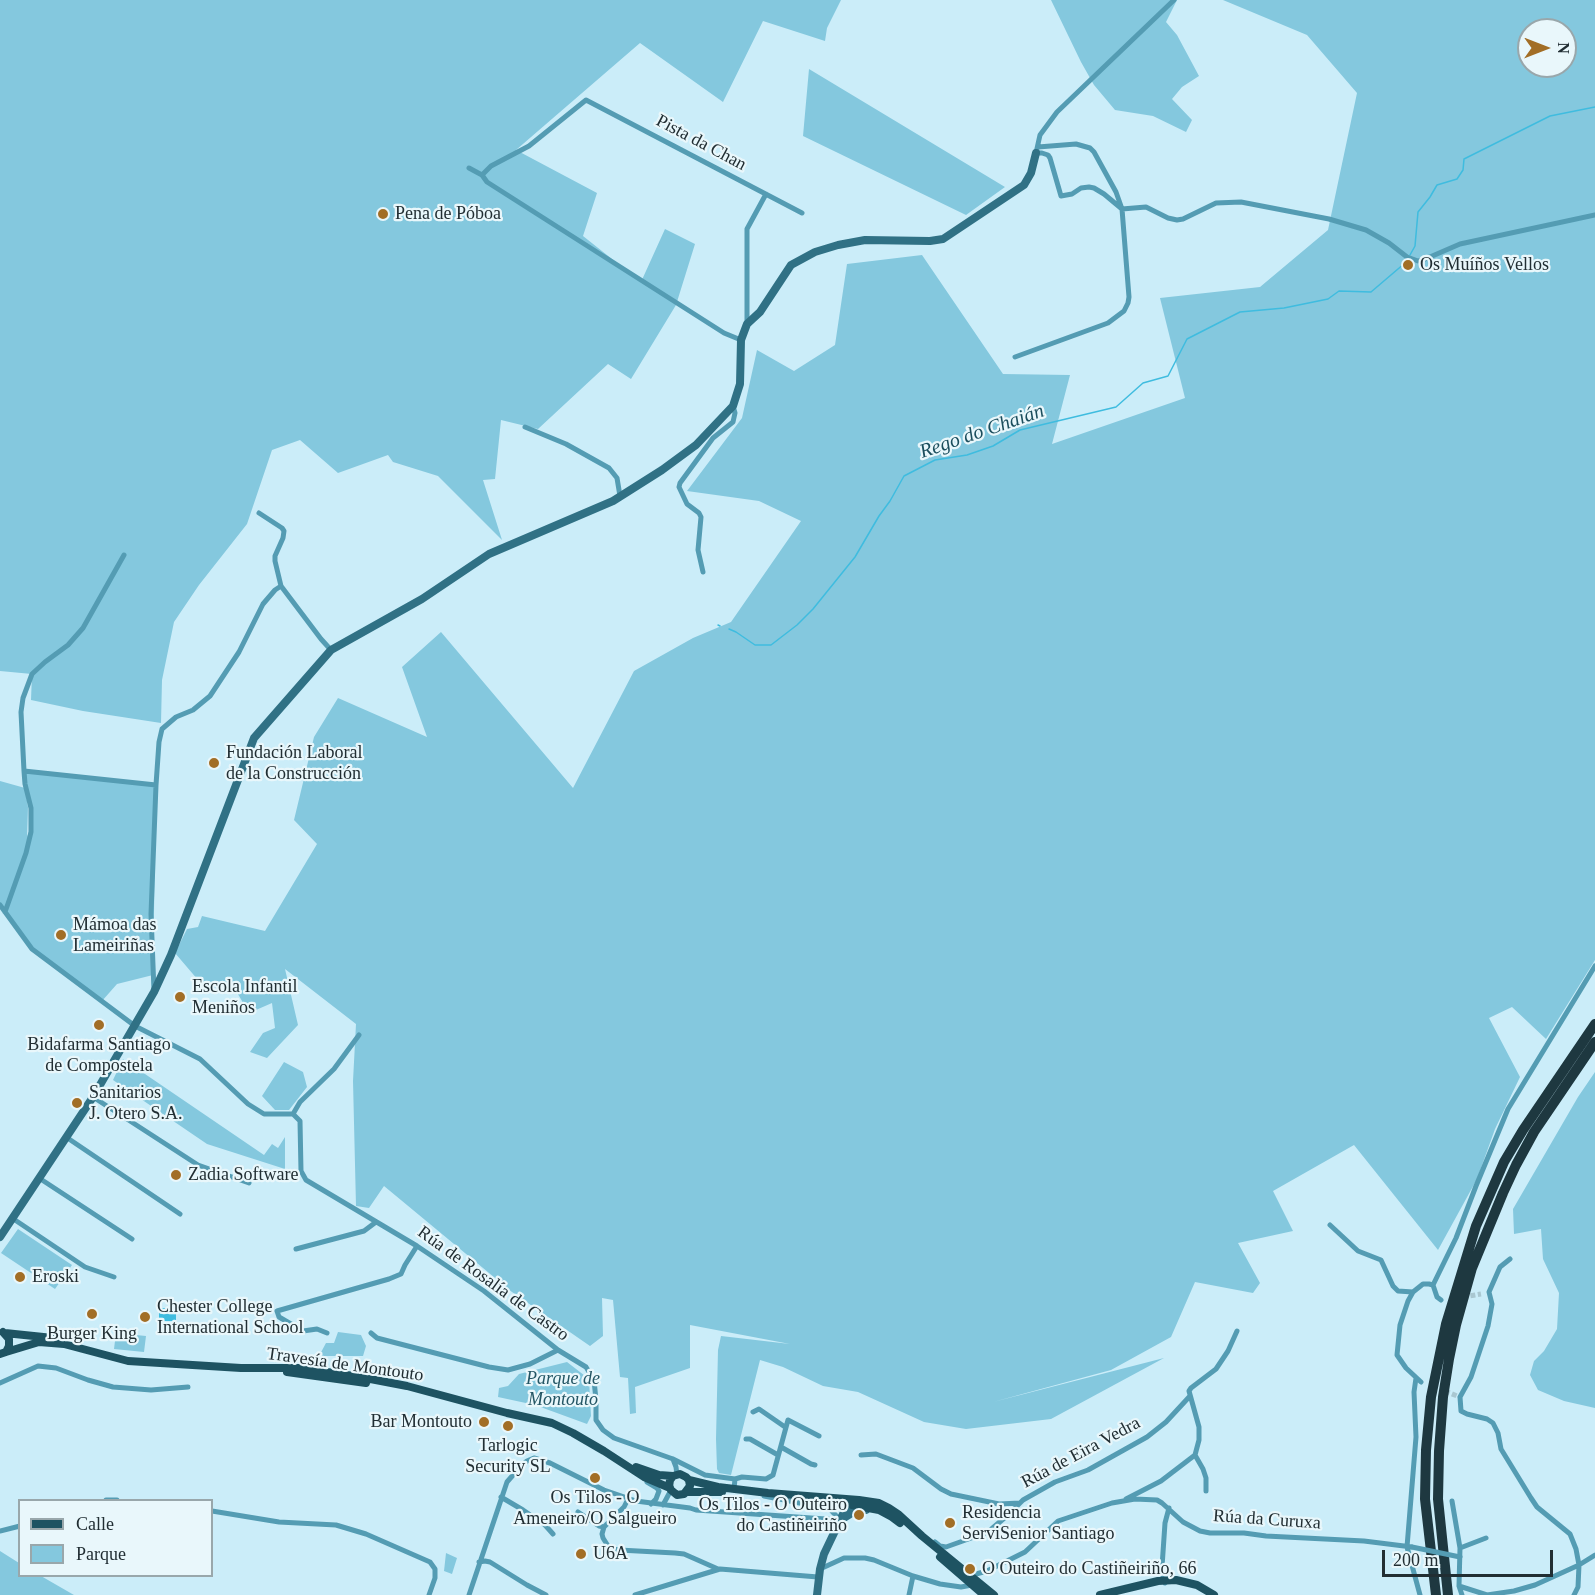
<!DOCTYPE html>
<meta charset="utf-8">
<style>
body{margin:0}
#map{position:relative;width:1595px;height:1595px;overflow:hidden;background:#cbedf9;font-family:"Times New Roman",serif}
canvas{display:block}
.legend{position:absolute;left:18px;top:1499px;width:195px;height:78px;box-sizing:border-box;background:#e9f7fb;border:2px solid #99a7ab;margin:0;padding:8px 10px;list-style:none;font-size:18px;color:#212e33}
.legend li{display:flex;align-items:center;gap:12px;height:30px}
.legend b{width:30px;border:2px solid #99a7ab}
.north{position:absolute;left:1517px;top:18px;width:60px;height:60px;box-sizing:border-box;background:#e9f7fb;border:2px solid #99a7ab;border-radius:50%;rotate:90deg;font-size:16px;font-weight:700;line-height:24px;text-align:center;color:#212e33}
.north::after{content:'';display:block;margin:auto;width:21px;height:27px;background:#a26e26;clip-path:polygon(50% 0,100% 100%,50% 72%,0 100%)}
.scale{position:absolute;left:1382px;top:1550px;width:171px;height:27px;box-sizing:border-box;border:3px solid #212e33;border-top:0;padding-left:8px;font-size:18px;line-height:21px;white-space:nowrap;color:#212e33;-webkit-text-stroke:4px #e9f7fb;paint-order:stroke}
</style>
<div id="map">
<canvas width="1595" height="1595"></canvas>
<ul class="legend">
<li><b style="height:8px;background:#1e5362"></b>Calle</li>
<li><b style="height:16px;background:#84c8de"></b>Parque</li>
</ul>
<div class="north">N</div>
<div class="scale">200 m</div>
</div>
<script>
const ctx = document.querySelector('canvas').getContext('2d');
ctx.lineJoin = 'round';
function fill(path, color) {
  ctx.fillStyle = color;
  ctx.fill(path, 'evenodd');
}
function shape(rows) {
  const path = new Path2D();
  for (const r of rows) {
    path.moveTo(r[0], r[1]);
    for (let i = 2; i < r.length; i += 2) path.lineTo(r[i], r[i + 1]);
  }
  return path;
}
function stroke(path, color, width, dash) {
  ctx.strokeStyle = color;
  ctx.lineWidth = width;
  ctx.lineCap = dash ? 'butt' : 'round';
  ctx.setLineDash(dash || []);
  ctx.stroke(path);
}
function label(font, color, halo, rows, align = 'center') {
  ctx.font = font + ' "Times New Roman",serif';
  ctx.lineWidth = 4.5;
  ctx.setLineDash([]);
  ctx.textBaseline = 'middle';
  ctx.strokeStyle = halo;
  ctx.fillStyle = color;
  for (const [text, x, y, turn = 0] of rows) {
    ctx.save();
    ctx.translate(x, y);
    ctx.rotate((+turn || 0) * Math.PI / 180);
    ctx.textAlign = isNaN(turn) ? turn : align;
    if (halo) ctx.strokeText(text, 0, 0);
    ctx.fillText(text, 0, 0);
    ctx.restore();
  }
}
fill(shape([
 [0,0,841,0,827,28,825,41,763,21,723,102,640,43,516,150,597,193,583,236,641,282,665,229,695,244,676,305,631,379,608,364,538,429,501,420,495,479,483,480,502,540,438,476,393,462,388,455,338,473,300,440,272,450,247,524,199,585,174,622,162,680,161,723,83,711,31,700,32,674,0,671],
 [1051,0,1177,0,1166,22,1177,35,1199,76,1182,87,1172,99,1192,120,1186,132,1153,116,1115,110,1094,85,1081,62],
 [1223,0,1595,0,1595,960,1546,1039,1512,1007,1489,1018,1520,1077,1495,1129,1477,1179,1438,1250,1354,1145,1273,1191,1293,1231,1238,1243,1260,1283,1253,1293,1195,1282,1171,1337,1111,1370,993,1402,1164,1358,1051,1419,966,1429,924,1422,858,1392,823,1386,783,1367,760,1360,731,1475,719,1473,717,1469,716,1439,718,1350,721,1336,790,1344,690,1325,690,1368,635,1387,636,1413,630,1414,628,1378,620,1377,613,1300,602,1298,603,1336,590,1346,512,1292,384,1186,369,1208,356,1206,353,1081,356,1024,285,969,298,1025,267,1058,250,1052,263,1033,275,1028,272,1003,249,1013,235,989,204,987,175,953,187,929,198,927,202,916,265,931,317,844,294,820,314,737,338,698,427,737,402,667,441,632,573,788,634,671,693,638,731,622,801,521,759,501,687,491,742,418,757,350,794,371,835,345,847,264,922,255,1003,374,1070,375,1052,444,1185,398,1160,298,1260,287,1328,230,1357,93,1307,35],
 [1529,30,1565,30,1565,66,1529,66],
 [809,69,1005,187,966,215,803,136],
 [24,771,156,785,153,975,117,984,102,1001,32,949,0,906,0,781,25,788,28,807,27,837,31,825],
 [123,1059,264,1155,272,1144,278,1148,285,1137,285,1169,207,1144,113,1080],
 [284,1062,303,1072,307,1087,289,1110,275,1110,262,1096],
 [1595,1072,1595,1408,1564,1401,1538,1390,1530,1375,1534,1361,1544,1351,1557,1329,1559,1293,1543,1259,1541,1229,1514,1234,1513,1209,1578,1097],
 [18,1229,72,1265,55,1289,1,1253],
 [338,1332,361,1335,366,1346,363,1356,319,1356,326,1343,334,1343],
 [116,1333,146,1336,144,1352,114,1349],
 [567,1362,589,1379,591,1416,587,1424,535,1405,498,1397,499,1388,508,1386,519,1374],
 [0,1551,19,1563,20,1576,41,1576,74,1595,0,1595],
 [446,1553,457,1558,452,1574,444,1571]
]), '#84c8de');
fill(shape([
 [159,1308,176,1309,176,1321,159,1321]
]), '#3fbcdf');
stroke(shape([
 [1410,255,1415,246,1418,212,1430,197,1437,185,1457,179,1463,170,1464,159,1550,116,1595,107],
 [718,625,720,626],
 [729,629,736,632,755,645,771,645,797,625,813,609,855,557,879,516,890,501,904,476,935,460,967,455,993,446,1020,430,1116,407,1143,383,1168,376,1187,339,1240,312,1284,308,1328,299,1339,291,1371,292,1405,263,1408,259]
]), '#3fbcdf', 1.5);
stroke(shape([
 [1463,1297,1481,1294],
 [1445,1391,1457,1396]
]), '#a9c7d1', 5, [5, 2.5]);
stroke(shape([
 [1174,0,1057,112,1040,135,1036,153,1042,153,1048,155,1050,158,1061,196,1072,194,1081,188,1089,187,1094,188,1104,194,1122,209,1146,207,1168,218,1177,220,1183,219,1216,203,1241,202,1329,219,1366,230,1389,243,1407,257,1418,261,1423,260,1460,244,1595,215],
 [469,168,482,175,487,182,724,333,741,340],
 [482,175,491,166,529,146,586,100,802,213],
 [747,324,747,229,766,194],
 [1015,357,1108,323,1124,311,1128,303,1129,297,1122,209,1116,192,1094,152,1090,148,1076,144,1038,147],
 [525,427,566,444,609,468,617,478,620,496],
 [259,513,282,528,284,531,283,538,275,556,275,561,281,586],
 [124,555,83,628,68,645,45,662,32,674,23,698,21,712,24,771,156,785],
 [703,572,698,550,701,517,699,513,687,504,679,487,680,483,713,438,733,422,735,413,733,406],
 [0,905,32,949,135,1026,200,1059,248,1104,264,1114,293,1114,300,1121,301,1171,306,1180,417,1246,484,1291,558,1350,586,1367,594,1380,596,1400,596,1420,603,1430,614,1438,673,1459,705,1475,735,1479],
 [5,912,26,853,31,832,31,808,25,784,24,771],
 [154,991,151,914,156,785,159,742,162,729,176,717,193,710,210,696,239,652,263,604,275,590,281,586,321,639,331,650],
 [93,1097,198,1165,249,1183],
 [293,1114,300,1102,334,1069,359,1035],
 [66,1137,180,1214],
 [39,1178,132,1239],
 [12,1218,85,1267,114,1277],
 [1330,1225,1358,1251,1381,1260,1393,1286,1398,1291,1413,1292,1423,1284,1429,1284,1433,1285,1437,1297,1441,1300],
 [296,1249,364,1231,376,1222],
 [1433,1285,1456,1238,1476,1186,1508,1109,1595,966],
 [1413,1292,1408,1301,1400,1325,1397,1355,1406,1368,1421,1382],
 [327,1333,317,1329,303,1331,279,1317,277,1311,389,1279,401,1274,405,1265,417,1246],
 [371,1333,377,1338,489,1367,508,1370,530,1364,558,1350],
 [1416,1378,1414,1392,1416,1437,1407,1547,1420,1595],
 [0,1383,38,1366,56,1368,88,1380,113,1387,151,1390,188,1387],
 [1460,1397,1461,1411,1467,1414,1487,1419,1493,1423,1498,1433,1501,1449,1531,1498,1537,1507,1570,1534,1576,1549,1579,1565,1578,1587,1574,1595],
 [1460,1397,1471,1377,1488,1326,1492,1304,1489,1292,1500,1267,1510,1259],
 [753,1412,759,1409,785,1427],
 [746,1439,750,1439,778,1455],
 [781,1447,811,1464,815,1465],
 [861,1455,876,1454,913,1468,941,1489,951,1494,999,1504,1020,1503],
 [1195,1455,1203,1469,1206,1478,1206,1491],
 [673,1459,676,1467,677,1475],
 [647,1482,657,1488,659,1491,656,1499,651,1504],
 [734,1489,735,1479,742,1477,766,1479,773,1475,788,1420,819,1436],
 [764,1496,830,1509,840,1520],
 [501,1497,523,1510,545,1525,553,1534],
 [1126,1499,1161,1481,1195,1455,1199,1440,1199,1427,1189,1391,1191,1388,1216,1369,1228,1351,1237,1331],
 [106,1500,117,1500],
 [1452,1501,1460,1548],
 [663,1505,671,1490],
 [212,1511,279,1522,336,1525,366,1534,430,1562,435,1569,435,1578,429,1595],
 [578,1512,599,1526,604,1527,624,1507,628,1499],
 [604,1527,602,1534,603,1538,608,1546,613,1549,619,1550,675,1553,684,1554,718,1569],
 [0,1531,20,1526],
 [935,1542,940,1546,946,1547,988,1532,1009,1514,1023,1500,1055,1482,1088,1470,1147,1437,1166,1422,1190,1396],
 [479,1562,485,1561,490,1562,527,1585,546,1595],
 [820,1569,844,1558,865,1558,874,1560,913,1576,940,1584,961,1587,972,1585],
 [969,1572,976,1574,987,1571,1025,1552,1058,1521,1112,1503,1135,1499,1157,1500,1162,1503,1183,1522,1200,1531,1210,1533,1244,1533,1266,1536,1364,1541,1412,1547],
 [1165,1583,1162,1573,1162,1567,1165,1523,1169,1508],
 [1459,1586,1487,1595,1514,1591,1535,1585,1579,1565,1595,1555],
 [469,1595,507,1482,520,1467,527,1461,534,1458,550,1463,604,1490,636,1501,690,1508,696,1510,840,1520],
 [635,1595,720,1569,818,1577],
 [909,1595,913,1576],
 [1462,1595,1459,1586,1460,1548,1486,1538]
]), '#549cb3', 5);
stroke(shape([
 [0,1237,93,1097,154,992,171,955,254,738,331,650,422,599,489,554,613,501,662,470,696,445,733,406,740,384,741,340,747,324,760,312,791,265,815,252,838,245,865,240,930,241,943,239,1024,185,1031,173,1036,153],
 [842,1519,855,1511,866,1510],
 [817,1595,820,1569,824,1554,844,1512,851,1505,857,1503]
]), '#307185', 8);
stroke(shape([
 [5,1333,53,1338],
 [6,1352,39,1342,64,1344,128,1361,241,1368,301,1368,360,1377,407,1386,507,1413,552,1423,573,1433,604,1451,644,1477,670,1488],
 [0,1354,6,1352,9,1346,9,1339,3,1332],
 [287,1372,366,1383],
 [636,1467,659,1475,673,1476],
 [689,1480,690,1486,684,1494,677,1495,671,1490,669,1487,670,1480,673,1476,680,1474,686,1477,689,1480,718,1487,768,1493,859,1500,879,1503,889,1508,898,1514,922,1536,994,1595],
 [687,1492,722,1492],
 [852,1505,879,1510,892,1517,900,1523],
 [940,1557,984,1595],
 [1100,1595,1158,1581,1176,1580,1197,1585,1214,1595]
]), '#1e5362', 8);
stroke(shape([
 [1436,1595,1425,1499,1426,1450,1431,1397,1446,1324,1476,1226,1504,1162,1523,1130,1595,1024],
 [1448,1595,1438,1499,1439,1451,1443,1397,1449,1359,1456,1325,1472,1268,1503,1193,1516,1165,1534,1132,1595,1042]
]), '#1e3840', 10);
stroke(shape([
 [1412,1547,1460,1557]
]), '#549cb3', 5);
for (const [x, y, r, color] of [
 [383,214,6,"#a26e26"],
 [1408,265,6,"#a26e26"],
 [214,763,6,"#a26e26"],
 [61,935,6,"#a26e26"],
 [180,997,6,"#a26e26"],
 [99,1025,6,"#a26e26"],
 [77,1103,6,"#a26e26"],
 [176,1175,6,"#a26e26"],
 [20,1277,6,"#a26e26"],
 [92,1314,6,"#a26e26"],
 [145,1317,6,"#a26e26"],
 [484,1422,6,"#a26e26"],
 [508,1426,6,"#a26e26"],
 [595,1478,6,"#a26e26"],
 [859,1515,6,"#a26e26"],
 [950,1523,6,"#a26e26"],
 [581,1554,6,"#a26e26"],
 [970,1569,6,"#a26e26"]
]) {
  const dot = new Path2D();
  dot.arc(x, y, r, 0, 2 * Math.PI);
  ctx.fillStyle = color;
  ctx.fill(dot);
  stroke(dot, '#e9f7fb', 2);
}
label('18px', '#212e33', '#e9f7fb', [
 ["Pista da Chan",701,143,28],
 ["Rúa de Rosalía de Castro",493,1284,36],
 ["Travesía de Montouto",345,1365,8],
 ["Rúa de Eira Vedra",1081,1453,-28],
 ["Rúa da Curuxa",1267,1520,4]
]);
label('18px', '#212e33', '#e9f7fb', [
 ["Pena de Póboa",395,214],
 ["Os Muíños Vellos",1420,265],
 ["Fundación Laboral",226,753],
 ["de la Construcción",226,774],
 ["Mámoa das",73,925],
 ["Lameiriñas",73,946],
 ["Escola Infantil",192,987],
 ["Meniños",192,1008],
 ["Bidafarma Santiago",99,1045,"center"],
 ["de Compostela",99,1066,"center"],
 ["Sanitarios",89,1093],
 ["J. Otero S.A.",89,1114],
 ["Zadia Software",188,1175],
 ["Eroski",32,1277],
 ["Chester College",157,1307],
 ["International School",157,1328],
 ["Burger King",92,1334,"center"],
 ["Bar Montouto",472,1422,"right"],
 ["Tarlogic",508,1446,"center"],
 ["Security SL",508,1467,"center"],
 ["Os Tilos - O",595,1498,"center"],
 ["Ameneiro/O Salgueiro",595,1519,"center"],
 ["Os Tilos - O Outeiro",847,1505,"right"],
 ["do Castiñeiriño",847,1526,"right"],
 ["Residencia",962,1513],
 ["ServiSenior Santiago",962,1534],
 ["U6A",593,1554],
 ["O Outeiro do Castiñeiriño, 66",982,1569]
], 'left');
label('italic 18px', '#235564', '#e9f7fb', [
 ["Parque de",563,1379],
 ["Montouto",563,1400]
]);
label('italic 20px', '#1b4e5d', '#e9f7fb', [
 ["Rego do Chaián",982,432,-19]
]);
</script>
